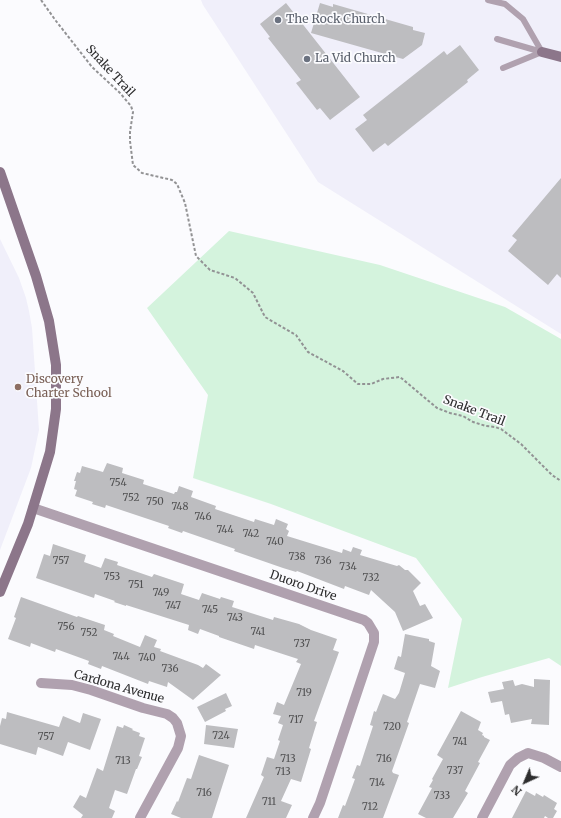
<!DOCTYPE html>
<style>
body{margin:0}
#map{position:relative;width:561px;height:818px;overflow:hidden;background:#fbfbfe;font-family:Merriweather,serif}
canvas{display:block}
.north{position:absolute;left:505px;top:762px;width:40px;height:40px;-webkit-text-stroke:3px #fbfbfe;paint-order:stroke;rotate:224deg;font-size:11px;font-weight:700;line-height:16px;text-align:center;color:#2d2d2e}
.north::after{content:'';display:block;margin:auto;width:14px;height:18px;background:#2d2d2e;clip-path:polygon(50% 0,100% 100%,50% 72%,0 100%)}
</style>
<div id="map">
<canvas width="561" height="818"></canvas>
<div class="north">N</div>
</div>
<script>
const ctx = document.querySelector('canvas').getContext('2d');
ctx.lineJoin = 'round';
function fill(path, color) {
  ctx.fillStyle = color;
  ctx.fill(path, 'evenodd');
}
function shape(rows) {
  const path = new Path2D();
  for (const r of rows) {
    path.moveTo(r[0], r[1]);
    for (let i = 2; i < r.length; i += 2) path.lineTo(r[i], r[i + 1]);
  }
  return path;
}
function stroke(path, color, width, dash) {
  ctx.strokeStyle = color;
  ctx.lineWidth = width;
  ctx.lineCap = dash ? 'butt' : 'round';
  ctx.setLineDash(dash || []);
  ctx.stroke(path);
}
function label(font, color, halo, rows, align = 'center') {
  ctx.font = font + ' Merriweather,serif';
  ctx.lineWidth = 3.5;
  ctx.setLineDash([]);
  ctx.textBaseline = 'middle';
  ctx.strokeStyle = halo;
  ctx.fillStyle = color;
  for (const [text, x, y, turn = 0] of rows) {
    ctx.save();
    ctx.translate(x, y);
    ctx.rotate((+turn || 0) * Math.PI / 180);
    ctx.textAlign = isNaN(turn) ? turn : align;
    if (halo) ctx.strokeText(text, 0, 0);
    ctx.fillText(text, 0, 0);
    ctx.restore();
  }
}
fill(shape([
 [201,0,561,0,561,334,318,182,203,5],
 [0,239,19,278,26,298,29,311,32,328,39,430,31,468,0,550]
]), '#f0effa');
fill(shape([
 [229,231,380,265,505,307,561,339,561,666,549,658,482,677,448,688,462,619,416,558,271,504,193,478,208,395,147,308]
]), '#d4f3dd');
fill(shape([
 [286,3,360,97,330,120,320,108,317,110,296,83,301,80,268,38,270,37,260,24],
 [320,3,333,7,333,4,413,27,413,30,425,33,422,45,403,59,311,33],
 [460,45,479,70,467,80,468,82,388,146,385,143,373,152,355,129,367,120,363,115,444,51,447,55],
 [561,178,561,278,557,274,548,285,508,251,517,240,512,236],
 [107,463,123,468,122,473,144,480,143,484,174,494,175,492,177,492,179,486,193,491,191,497,216,506,215,509,254,522,255,519,274,525,276,519,288,524,286,529,289,531,287,536,342,553,343,549,351,552,353,547,362,550,360,555,397,566,399,565,405,570,408,570,421,583,413,591,420,606,425,604,433,618,403,631,395,612,371,590,369,595,345,586,344,589,297,571,296,572,283,568,234,551,235,549,183,531,182,533,168,528,169,526,106,505,105,508,92,504,93,502,75,496,77,490,74,489,76,481,74,481,77,472,80,473,82,466,103,472],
 [53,544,86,555,84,562,101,568,105,558,118,562,117,565,152,577,154,574,184,584,181,594,199,600,202,593,220,599,221,597,234,601,232,607,273,620,274,617,299,624,311,630,337,639,333,650,339,652,314,721,317,722,309,748,311,749,301,782,291,779,281,801,292,805,286,818,246,818,264,777,261,775,267,757,274,759,280,741,278,740,283,725,278,723,281,716,273,714,277,702,284,705,301,664,296,662,298,659,258,646,255,645,254,649,219,637,219,636,200,629,198,634,188,630,189,625,126,605,126,606,114,602,115,601,95,594,94,598,36,578,44,554,50,556],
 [21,597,77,617,78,616,105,625,104,630,114,634,113,636,140,647,145,635,157,640,154,647,161,649,160,651,198,665,203,668,206,664,221,675,193,700,168,682,167,687,149,681,148,684,102,666,101,669,88,664,89,661,56,649,55,652,31,643,30,647,8,639,16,618,14,617],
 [405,634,429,639,429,641,435,643,431,666,440,671,435,688,420,684,407,722,409,723,392,771,393,773,399,775,383,818,338,818,343,805,345,806,355,779,352,778,357,765,360,766,373,726,370,725,374,711,376,712,383,694,395,699,399,693,405,673,394,669,398,656,401,657],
 [534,679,550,680,549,725,531,724,532,719,511,723,509,714,505,715,502,701,491,703,488,692,504,689,502,682,513,680,515,686,522,684,534,687],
 [226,693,232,706,225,709,226,711,205,722,197,707],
 [461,711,481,722,478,730,483,733,482,735,484,736,484,737,490,740,478,762,480,763,465,791,468,793,453,818,426,818,418,814,432,788,429,787,433,780,432,779,443,759,437,755],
 [7,712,59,727,63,716,80,723,83,713,101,719,90,750,68,742,63,756,38,747,36,755,0,744,0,726,2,718,6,719],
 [124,725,133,729,132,730,140,733,139,736,145,738,139,756,142,757,137,769,136,769,127,794,115,790,109,808,115,811,112,818,81,818,83,815,73,807,80,795,86,798,97,768,103,771,117,726,123,728],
 [206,725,238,729,234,748,204,744],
 [199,755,229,765,212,818,181,818,171,814,177,801,178,802,187,778,191,779],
 [526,791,535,796,536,793,543,797,544,795,557,803,554,809,557,811,553,818,548,818,545,816,544,818,512,818]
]), '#bdbdc0');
stroke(shape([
 [41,0,56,21,92,67,120,93,131,106,133,112,130,132,130,141,133,165,142,173,172,180,177,184,185,203,196,256,210,270,235,278,253,293,265,317,296,335,308,352,343,371,358,384,371,384,383,379,400,377,437,408,450,413,463,416,473,422,486,426,495,427,501,429,521,444,552,475,561,481]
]), '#929294', 2, [3, 2]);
stroke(shape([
 [488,0,505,4,523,19,542,52],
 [497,39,542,52],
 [503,68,542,52]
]), '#b0a1af', 6);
stroke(shape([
 [33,508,364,620,368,623,374,633,374,642,320,803,313,818],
 [41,683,72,685,91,690,143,708,167,714,173,718,177,723,181,736,178,748,140,818],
 [482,818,510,765,518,758,528,753,544,758,561,767]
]), '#b0a1af', 10);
stroke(shape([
 [542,52,561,57],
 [0,172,36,276,49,321,56,365,56,409,50,452,28,524,0,592]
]), '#8c768a', 10);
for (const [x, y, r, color] of [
 [278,20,4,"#6b7280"],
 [307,59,4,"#6b7280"],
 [18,387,4,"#8d6e63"]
]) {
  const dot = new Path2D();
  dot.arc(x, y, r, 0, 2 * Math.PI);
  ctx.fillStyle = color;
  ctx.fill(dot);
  stroke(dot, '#fbfbfe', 1.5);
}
label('10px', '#515152', null, [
 ["754",118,483],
 ["752",131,498],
 ["750",155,502],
 ["748",180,507],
 ["746",203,517],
 ["744",225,530],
 ["742",251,534],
 ["740",275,542],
 ["738",297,557],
 ["757",61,561],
 ["736",323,561],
 ["734",348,567],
 ["753",112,577],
 ["732",371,578],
 ["751",136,585],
 ["749",161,593],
 ["747",173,606],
 ["745",210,610],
 ["743",235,618],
 ["756",66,627],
 ["741",258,632],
 ["752",89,633],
 ["737",302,644],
 ["744",121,657],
 ["740",147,658],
 ["736",170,669],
 ["719",304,693],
 ["717",296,720],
 ["720",392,727],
 ["724",221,736],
 ["757",46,737],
 ["741",460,742],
 ["713",288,759],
 ["716",384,759],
 ["713",123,761],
 ["737",455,771],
 ["713",283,772],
 ["714",377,783],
 ["716",204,793],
 ["733",442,796],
 ["711",269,802],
 ["712",370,807]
]);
label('12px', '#5b616d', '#fbfbfe', [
 ["The Rock Church",286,20],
 ["La Vid Church",315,59]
], 'left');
label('12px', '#2d2d2e', '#fbfbfe', [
 ["Snake Trail",110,71,47],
 ["Snake Trail",474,411,21],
 ["Duoro Drive",303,586,19],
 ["Cardona Avenue",119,687,16]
]);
label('12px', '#785e54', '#fbfbfe', [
 ["Discovery",26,380],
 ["Charter School",26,394]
], 'left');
</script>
